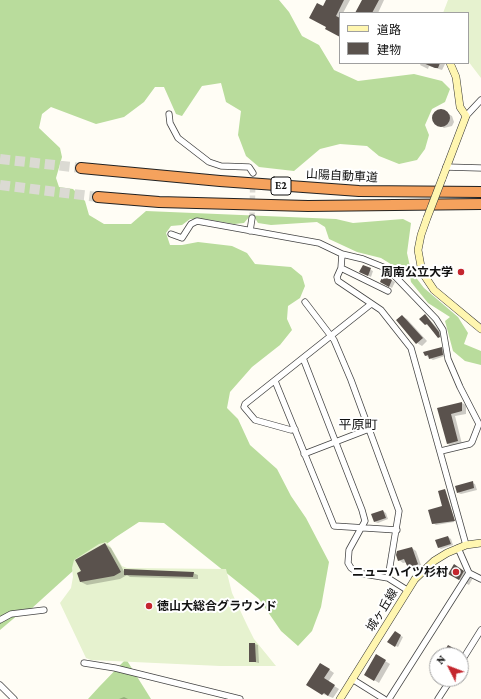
<!DOCTYPE html>
<meta charset="utf-8">
<style>
body{margin:0}
#map{position:relative;width:481px;height:699px;overflow:hidden;background:#fffdf5;font-family:"Crimson Pro","Noto Sans JP",serif}
canvas{display:block}
.legend{position:absolute;left:339px;top:12px;width:130px;height:52px;box-sizing:border-box;background:#fff;border:1px solid #a0a0a0;margin:0;padding:5px 7px;list-style:none;font-size:12px;color:#111}
.legend li{display:flex;align-items:center;gap:8px;height:20px}
.legend b{width:20px;border:1px solid #a0a0a0}
.north{position:absolute;left:429px;top:647px;width:40px;height:40px;box-sizing:border-box;background:#fff;border:1px solid #a0a0a0;border-radius:50%;rotate:312deg;font-size:11px;font-weight:700;line-height:16px;text-align:center;color:#111}
.north::after{content:'';display:block;margin:auto;width:14px;height:18px;background:#c4262e;clip-path:polygon(50% 0,100% 100%,50% 72%,0 100%)}
</style>
<div id="map">
<canvas width="481" height="699"></canvas>
<ul class="legend">
<li><b style="height:5px;background:#fff6b0"></b>道路</li>
<li><b style="height:11px;background:#5a524d"></b>建物</li>
</ul>
<div class="north">N</div>
</div>
<script>
const ctx = document.querySelector('canvas').getContext('2d');
ctx.lineJoin = 'round';
function fill(path, color) {
  ctx.fillStyle = color;
  ctx.fill(path, 'evenodd');
}
function shape(rows) {
  const path = new Path2D();
  for (const r of rows) {
    if (r.length === 3) {
      path.moveTo(r[0] + r[2], r[1]);
      path.arc(r[0], r[1], r[2], 0, 2 * Math.PI);
      continue;
    }
    path.moveTo(r[0], r[1]);
    for (let i = 2; i < r.length; i += 2) path.lineTo(r[i], r[i + 1]);
  }
  return path;
}
function stroke(path, color, width, dash) {
  ctx.strokeStyle = color;
  ctx.lineWidth = width;
  ctx.lineCap = dash ? 'butt' : 'round';
  ctx.setLineDash(dash || []);
  ctx.stroke(path);
}
function label(font, color, halo, rows, align = 'center') {
  ctx.font = font + ' "Crimson Pro","Noto Sans JP",serif';
  ctx.lineWidth = 4;
  ctx.setLineDash([]);
  ctx.textBaseline = 'middle';
  ctx.strokeStyle = halo;
  ctx.fillStyle = color;
  for (const [text, x, y, turn = 0] of rows) {
    ctx.save();
    ctx.translate(x, y);
    ctx.rotate((+turn || 0) * Math.PI / 180);
    ctx.textAlign = isNaN(turn) ? turn : align;
    if (halo) ctx.strokeText(text, 0, 0);
    ctx.fillText(text, 0, 0);
    ctx.restore();
  }
}
fill(shape([
 [0,0,279,0,289,12,302,36,319,45,334,70,358,81,414,74,442,81,450,89,445,102,432,109,425,125,429,135,425,149,417,160,399,164,379,156,367,146,340,144,320,149,294,171,259,167,246,156,238,135,241,111,226,102,221,83,202,86,182,116,176,114,164,87,155,87,144,102,124,117,96,124,51,107,42,114,39,128,60,148,62,157,56,178,59,187,73,189,85,201,89,215,104,224,131,224,146,211,336,219,353,223,403,219,411,223,407,253,411,271,424,288,458,317,468,333,464,344,481,351,481,365,465,361,453,351,445,321,450,317,428,303,411,282,410,276,381,258,357,252,329,239,325,227,317,222,271,225,258,223,255,218,249,217,244,223,234,224,205,219,190,219,182,225,171,226,166,233,170,245,182,245,198,242,232,246,247,253,255,264,291,267,302,276,305,286,300,298,288,306,287,319,292,330,280,345,252,367,230,392,227,408,238,419,250,445,277,469,291,496,306,518,329,562,321,607,312,631,298,646,281,631,259,599,164,523,139,522,116,537,85,560,31,609,19,614,0,630],
 [126,659,151,699,88,699,99,687]
]), '#b9dc9c');
fill(shape([
 [448,0,481,0,481,78,468,61,468,13,443,13],
 [106,542,110,546,122,566,127,568,226,569,232,593,247,625,254,639,276,666,220,666,91,660,86,658,60,603,71,588,73,577,72,568,74,560,99,544]
]), '#e6f2cf');
fill(shape([
 [327,0,350,0,343,13,340,13,340,36,327,26,324,7],
 [363,0,384,0,378,13,356,13],
 [421,63,443,63,445,64,442,70,429,66,428,69,420,65],
 [441,110,452,116,454,122,452,126,444,128,435,122,434,117,436,113],
 [363,266,373,271,371,277,361,272],
 [384,276,395,282,392,288,381,282],
 [425,315,440,331,442,339,426,324],
 [402,316,407,319,427,341,422,346,417,343],
 [441,348,444,349,445,356,433,360,425,355],
 [462,403,466,405,466,414,455,416,462,444,452,446,448,444,438,409],
 [472,483,475,484,477,490,461,494,458,493],
 [445,490,454,522,436,525,433,523,429,511,444,507,439,491],
 [447,491,448,492,457,522,456,522],
 [383,511,386,513,388,519,378,523,375,522],
 [448,537,451,539,453,545,441,549,438,547],
 [105,544,111,548,125,573,193,573,198,575,198,579,130,577,127,575,120,579,87,585,81,582],
 [412,548,416,551,421,565,411,568,411,570,407,562,403,563,399,560],
 [421,567,422,569,414,572,412,570],
 [463,571,473,578,469,585,449,574],
 [395,633,403,637,398,647,388,642],
 [255,644,258,645,259,663,250,661],
 [449,646,458,652,455,655,443,655],
 [377,656,390,664,379,683,366,675],
 [321,664,334,673,328,682,339,689,333,698,323,694],
 [124,697,128,699,119,699]
]), '#0003');
fill(shape([
 [326,0,344,0,336,16,340,18,340,37,325,29,326,27,309,18,317,3,323,6],
 [362,0,379,0,372,13,355,13],
 [423,63,440,63,438,68,435,68],
 [441,118,9],
 [363,265,371,268,368,276,359,272],
 [383,275,392,280,389,287,380,282],
 [425,314,439,332,440,337,438,338,427,324,425,325,419,319],
 [402,315,423,338,416,344,396,320],
 [442,347,443,355,429,359,428,355,425,356,423,352],
 [462,402,462,411,451,414,458,441,447,444,437,408],
 [473,481,474,488,457,493,455,486],
 [445,489,455,521,432,524,428,510,442,506,438,491],
 [383,510,386,518,374,522,371,514],
 [448,536,451,544,438,548,435,540],
 [105,543,121,572,114,576,80,582,77,573,81,571,75,560],
 [412,547,419,567,409,570,404,559,398,561,396,555,397,551],
 [454,564,464,571,459,580,448,574],
 [124,569,194,572,193,577,124,575],
 [395,631,401,635,395,647,387,642],
 [249,643,255,643,256,662,249,662],
 [448,645,455,649,452,655,442,655],
 [376,654,386,660,374,681,364,675],
 [320,663,330,669,324,678,335,685,328,696,324,693,322,695,306,685]
]), '#5a524d');
stroke(shape([
 [252,218,253,173]
]), '#dbdad3', 5.5, [5.5, 3]);
stroke(shape([
 [0,159,81,168],
 [0,185,98,197]
]), '#dbdad3', 10, [10, 5]);
const street = shape([
 [169,114,170,123,178,138,209,162,221,166,249,167,253,173],
 [466,116,481,100],
 [446,167,481,168],
 [250,231,252,218],
 [171,234,182,238,191,224,197,221,319,243,342,254,363,259,388,269,436,319,443,330,448,359,460,387,479,424,472,442,470,444,441,451],
 [342,254,341,268,337,277,338,281,381,310,411,348,466,545],
 [341,268,388,291],
 [305,302,334,340,351,380,399,511,388,578],
 [303,358,362,510,365,521,349,550,348,563,351,568,358,573,388,578,407,590],
 [275,381,334,526,397,530],
 [295,429,291,430,255,420,244,407,245,404,371,304],
 [304,454,369,429],
 [458,548,469,573,481,579],
 [0,620,11,614,44,610],
 [461,662,481,630],
 [84,663,115,668,240,699],
 [352,679,384,699],
 [0,685,14,699],
 [389,699,469,573],
 [438,699,451,679]
]);
const secondary = shape([
 [442,179,466,116,460,107,456,77,450,63],
 [427,218,421,235,418,250,422,272,434,290,481,329],
 [340,699,415,579,434,561,447,553,466,545,481,543]
]);
const highway = shape([
 [81,168,220,181,359,191,481,192],
 [98,197,159,202,308,206,481,204]
]);
stroke(street, '#444', 7);
stroke(secondary, '#333', 8);
stroke(highway, '#222', 12);
stroke(street, '#fff', 5.5);
stroke(secondary, '#fff6b0', 7);
stroke(highway, '#f5a25d', 10);
const secondaryBridge = shape([
 [427,218,442,179]
]);
stroke(secondaryBridge, '#333', 8, []);
stroke(secondaryBridge, '#fff6b0', 7);
for (const [x, y, r, color] of [
 [461,272,4,"#c4262e"],
 [456,572,4,"#c4262e"],
 [149,606,4,"#c4262e"]
]) {
  const dot = new Path2D();
  dot.arc(x, y, r, 0, 2 * Math.PI);
  ctx.fillStyle = color;
  ctx.fill(dot);
  stroke(dot, '#fff', 1.5);
}
for (const [x, y, w] of [
 [281,186,20]
]) {
  const box = new Path2D();
  box.roundRect(x - w / 2, y - 9, w, 18, 3);
  ctx.fillStyle = '#fff';
  ctx.fill(box);
  stroke(box, '#111', 1);
}
label('bold 11px', '#111', null, [
 ["E2",281,186]
]);
label('12px', '#111', '#fff', [
 ["山陽自動車道",342,176,3],
 ["城ヶ丘線",382,610,-58]
]);
label('bold 12px', '#111', '#fff', [
 ["周南公立大学",453,272],
 ["ニューハイツ杉村",448,572],
 ["徳山大総合グラウンド",157,606,"left"]
], 'right');
label('13px', '#111', '#fff', [
 ["平原町",358,425]
]);
</script>
